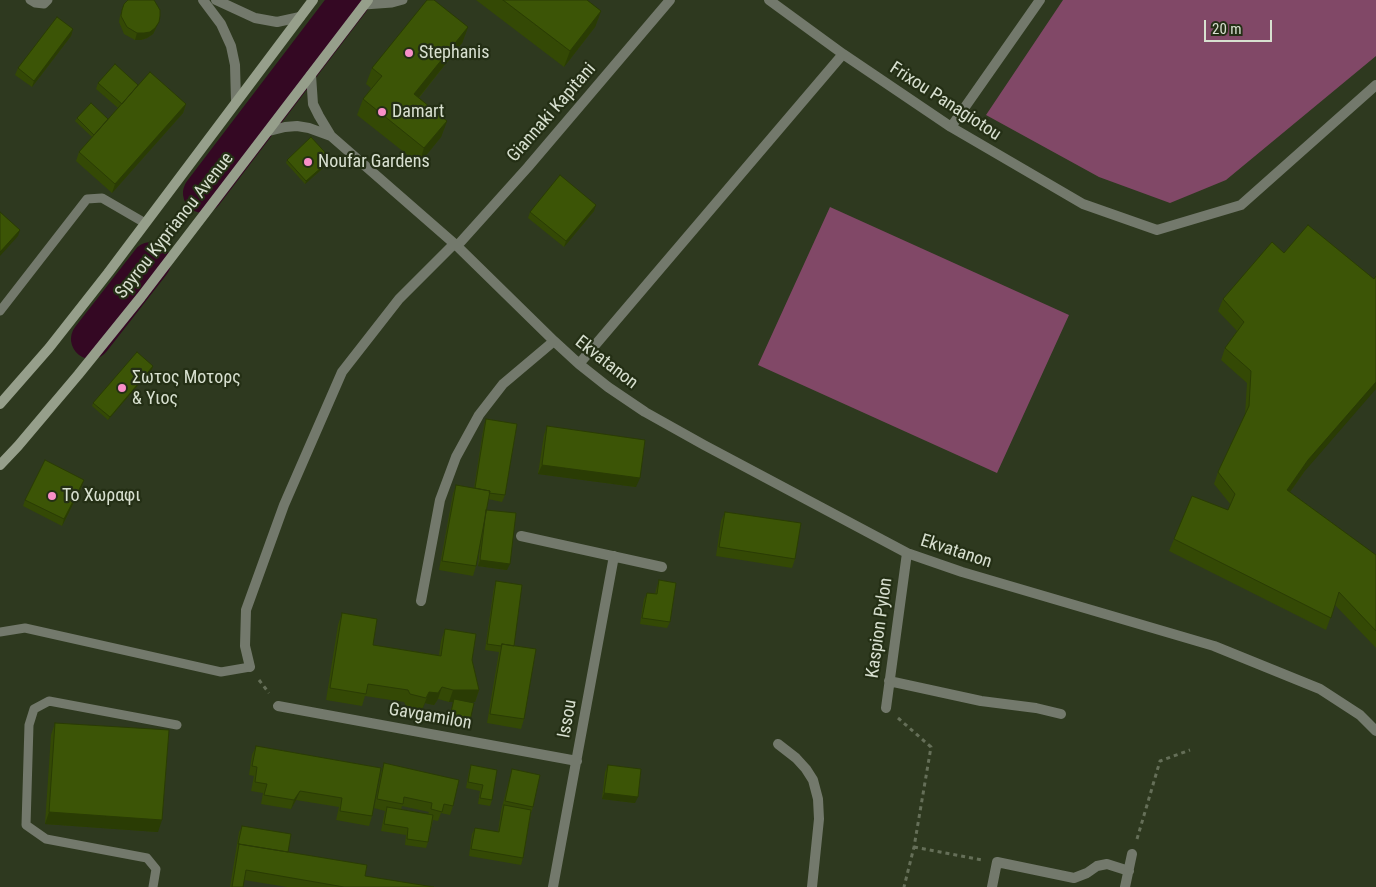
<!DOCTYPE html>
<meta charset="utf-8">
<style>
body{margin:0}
#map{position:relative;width:1376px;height:887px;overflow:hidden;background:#2e391f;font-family:"Roboto Condensed",sans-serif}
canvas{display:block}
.scale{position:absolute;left:1204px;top:20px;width:68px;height:22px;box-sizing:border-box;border:2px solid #d8e0d0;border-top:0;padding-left:6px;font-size:15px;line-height:18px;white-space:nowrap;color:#d8e0d0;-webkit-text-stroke:4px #242f15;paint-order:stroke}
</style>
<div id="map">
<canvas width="1376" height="887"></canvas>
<div class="scale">20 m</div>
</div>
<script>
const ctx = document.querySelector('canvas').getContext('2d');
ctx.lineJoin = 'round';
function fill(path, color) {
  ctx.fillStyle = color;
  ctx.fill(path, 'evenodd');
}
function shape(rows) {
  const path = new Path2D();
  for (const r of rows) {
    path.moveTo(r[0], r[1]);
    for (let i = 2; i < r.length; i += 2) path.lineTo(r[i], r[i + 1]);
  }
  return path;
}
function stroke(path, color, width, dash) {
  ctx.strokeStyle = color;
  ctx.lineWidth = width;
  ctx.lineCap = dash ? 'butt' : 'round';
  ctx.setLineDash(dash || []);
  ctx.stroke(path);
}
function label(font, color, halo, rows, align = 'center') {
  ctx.font = font + ' "Roboto Condensed",sans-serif';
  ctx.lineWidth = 4.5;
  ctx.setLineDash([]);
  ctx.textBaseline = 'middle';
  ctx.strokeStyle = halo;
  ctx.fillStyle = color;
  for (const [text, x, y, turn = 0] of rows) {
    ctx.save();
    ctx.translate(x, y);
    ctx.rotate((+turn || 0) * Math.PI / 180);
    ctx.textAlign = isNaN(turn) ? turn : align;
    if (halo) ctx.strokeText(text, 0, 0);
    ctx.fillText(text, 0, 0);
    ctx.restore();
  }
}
fill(shape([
 [1063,0,1376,0,1376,56,1226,180,1170,203,1099,177,986,115],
 [830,207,1069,315,997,473,758,365]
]), '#814867');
stroke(shape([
 [203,193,350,0],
 [91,339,151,262]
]), '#340823', 40);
stroke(shape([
 [153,249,185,207],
 [259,680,269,693],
 [898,718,931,747,914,847,904,887],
 [1137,839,1160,761,1190,750],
 [914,847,982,860]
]), '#656f58', 3, [4, 4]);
stroke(shape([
 [30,0,35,3,44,4,48,0],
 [364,5,392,3,403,0],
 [0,311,87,199,102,198,145,223],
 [0,632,25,628,221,672,250,667],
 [153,887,156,869,147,858,46,839,26,825,29,725,34,709,49,701,177,725]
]), '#73796c', 9);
stroke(shape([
 [203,0,221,24,231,46,235,65,236,101],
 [216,0,255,18,277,22,300,17],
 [769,0,843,54,951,127,1083,204,1157,230,1241,205,1376,85],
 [311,75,313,104,319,116,331,136,457,246,554,341,579,364,608,387,645,412,704,445,907,553,962,572,1214,646,1320,689,1360,715,1376,731],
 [951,127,1040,0],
 [269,131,285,127,297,126,309,128,331,136],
 [457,246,528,167,670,0],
 [579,364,843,54],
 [521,536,662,567],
 [421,601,440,500,456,457,479,415,503,384,554,341],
 [250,667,245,646,246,610,284,505,342,372,399,299,454,244],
 [889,681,981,701,1036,708,1061,714],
 [278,706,577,761],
 [886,708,907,553],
 [778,744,796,758,806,769,813,780,818,799,819,819,812,887],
 [553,887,614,556],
 [992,887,997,862,1074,878,1087,873,1097,866,1107,864,1129,871],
 [1125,887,1132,854]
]), '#73796c', 10);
stroke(shape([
 [0,404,49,348,108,273,313,0],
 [0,465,18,446,78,375,141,297,368,0]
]), '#969f8b', 10);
fill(shape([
 [476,0,587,0,601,11,595,27,564,67],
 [124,4,156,28,153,34,147,38,141,40,135,40,124,34,119,22,120,16],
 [468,27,462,43,419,98,447,121,441,137,419,164,357,115,363,99,371,88,366,84,372,68],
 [73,29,71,36,32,87,15,75,18,68],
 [98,83,138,85,186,104,183,113,112,193,76,161,79,152,92,137,75,121,77,118,108,119,118,108,96,89],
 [287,160,330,162,305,184,286,163],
 [594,211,564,247,528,218,530,212],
 [1272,242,1304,472,1290,492,1376,555,1376,648,1335,605,1326,630,1169,551,1174,539,1228,510,1231,505,1214,484,1218,472,1245,415,1247,383,1221,360,1225,348,1237,331,1218,311,1223,299],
 [153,366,152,369,108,420,92,406,93,403],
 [486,419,505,495,502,502,488,499,486,510,507,570,478,566,481,538,476,566,473,576,439,570,453,494,456,485,474,488,484,425],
 [547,426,636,487,538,474,544,435],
 [82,486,62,526,23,506,25,500],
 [725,512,795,559,792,568,716,556,721,521],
 [659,580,670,622,667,628,640,624,644,599,647,593,655,594,657,586],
 [496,581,514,646,524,719,521,729,487,723,499,652,485,650,494,587],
 [342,613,373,645,439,655,441,641,445,629,472,660,479,690,475,702,469,702,469,725,468,728,448,724,453,702,449,702,438,699,434,705,425,703,422,710,406,706,404,702,365,696,362,706,326,700,338,625],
 [55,723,158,832,45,824,51,735],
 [256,746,372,816,369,826,336,820,339,807,296,800,291,809,261,804,263,793,251,791,254,776,249,775,252,755],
 [384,763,453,806,450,815,441,813,438,821,433,820,428,842,426,848,405,845,406,835,381,831,385,811,374,808,381,773],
 [402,806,429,812,428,814,401,810],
 [471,765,492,800,490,806,478,804,480,791,466,788,469,771],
 [608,765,635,803,602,799,605,772],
 [512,769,533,807,531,813,523,858,521,865,469,856,472,834,475,828,498,832,501,811],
 [242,826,288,852,365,876,434,887,287,887,244,880,243,887,230,887,239,832]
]), '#344905');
fill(shape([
 [601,11,595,27,564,67,570,51],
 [159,22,153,34,147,38,141,40,135,40,137,33],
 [468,27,462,43,408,111,414,94],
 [73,29,71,36,32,87,34,81],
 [186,104,183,113,112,193,115,184],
 [447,121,441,137,419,164,424,148],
 [331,159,330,162,305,184,306,181],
 [596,205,594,211,564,247,566,241],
 [20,230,18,236,0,256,0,252],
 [153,366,152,369,108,420,110,417],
 [1376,382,1376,389,1304,472,1283,502,1287,490,1308,460],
 [542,465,640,478,636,487,538,474],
 [84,480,82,486,62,526,64,519],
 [480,560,510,564,507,570,478,566],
 [442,687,438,699,434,705,425,703,422,710,429,692],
 [453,690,479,690,475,702,453,702,454,699,453,702,449,702],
 [300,791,296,800,291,809,294,800],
 [604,793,638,797,635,803,602,799],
 [49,812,162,820,158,832,45,824]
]), '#2a3c04');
const building = shape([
 [128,0,154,0,160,10,160,16,159,22,155,28,150,32,144,33,137,33,127,27,121,16,122,10,124,4,128,0],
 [427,0,434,0,468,27,414,94,447,121,424,148,363,99,382,76,372,68,427,0],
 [503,0,587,0,601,11,570,51,503,0],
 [57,17,73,29,34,81,18,68,57,17],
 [115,64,138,85,122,104,98,83,115,64],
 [150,72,186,104,115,184,79,152,150,72],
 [91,103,108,119,94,135,77,118,91,103],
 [311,137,331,159,306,181,287,160,311,137],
 [560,175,596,205,566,241,530,212,560,175],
 [0,212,20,230,0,252,0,212],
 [1308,225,1374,279,1376,276,1376,382,1308,460,1287,490,1376,555,1376,631,1339,592,1331,618,1174,539,1192,496,1228,510,1235,494,1218,472,1249,406,1251,371,1225,348,1244,322,1223,299,1272,242,1284,253,1308,225],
 [137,352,153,366,110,417,93,403,137,352],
 [486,419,517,424,505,495,489,493,490,491,475,488,486,419],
 [547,426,645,440,640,478,542,465,547,426],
 [45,460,84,480,64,519,25,500,45,460],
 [456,485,490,491,476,566,442,561,456,485],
 [486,510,516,513,510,564,480,560,486,510],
 [725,512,801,523,795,559,719,547,725,512],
 [659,580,676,583,670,622,642,618,647,593,657,594,659,580],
 [496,581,522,585,514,646,502,644,501,646,487,644,496,581],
 [342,613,377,619,373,645,441,656,445,629,476,634,472,660,479,690,453,690,442,687,438,693,429,692,426,698,410,694,408,690,368,684,366,694,330,688,342,613],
 [502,644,536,649,524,719,490,714,502,644],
 [454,699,474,703,469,725,449,721,454,699],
 [55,723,169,730,162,820,49,812,55,723],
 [256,746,381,768,372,816,340,811,342,798,300,791,294,800,264,795,267,784,255,782,257,767,252,766,256,746],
 [384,763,459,780,453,806,444,804,442,812,431,809,432,803,404,797,403,804,377,799,384,763],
 [471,765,497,770,492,800,480,798,483,785,468,782,471,765],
 [608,765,641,769,638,797,604,793,608,765],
 [512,769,540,775,533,807,505,801,512,769],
 [504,805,531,810,523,858,471,849,475,828,499,832,504,805],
 [387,807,433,815,428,842,407,839,408,828,384,824,387,807],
 [242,826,291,834,288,852,238,844,242,826],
 [239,844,367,865,365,876,434,887,344,887,246,870,243,887,232,887,239,844]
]);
fill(building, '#3c5506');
stroke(building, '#2a3c04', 1);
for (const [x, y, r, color] of [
 [409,53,5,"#f98fc8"],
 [382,112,5,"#f98fc8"],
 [308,162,5,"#f98fc8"],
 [122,388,5,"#f98fc8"],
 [52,496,5,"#f98fc8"]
]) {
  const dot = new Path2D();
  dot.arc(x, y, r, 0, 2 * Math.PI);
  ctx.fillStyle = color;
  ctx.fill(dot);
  stroke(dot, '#242f15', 2);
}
label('18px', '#d8e0d0', '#242f15', [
 ["Stephanis",419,53],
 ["Damart",392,112],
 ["Noufar Gardens",318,162],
 ["Σωτος Μοτορς",132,378],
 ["& Υιος",132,399],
 ["Το Χωραφι",62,496]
], 'left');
label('18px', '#d8e0d0', '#242f15', [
 ["Frixou Panagiotou",945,102,33],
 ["Giannaki Kapitani",552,113,-49],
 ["Spyrou Kyprianou Avenue",175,226,-52],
 ["Ekvatanon",606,363,38],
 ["Ekvatanon",956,552,18],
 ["Kaspion Pylon",880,628,-82],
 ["Gavgamilon",430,717,10],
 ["Issou",568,719,-80]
]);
</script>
